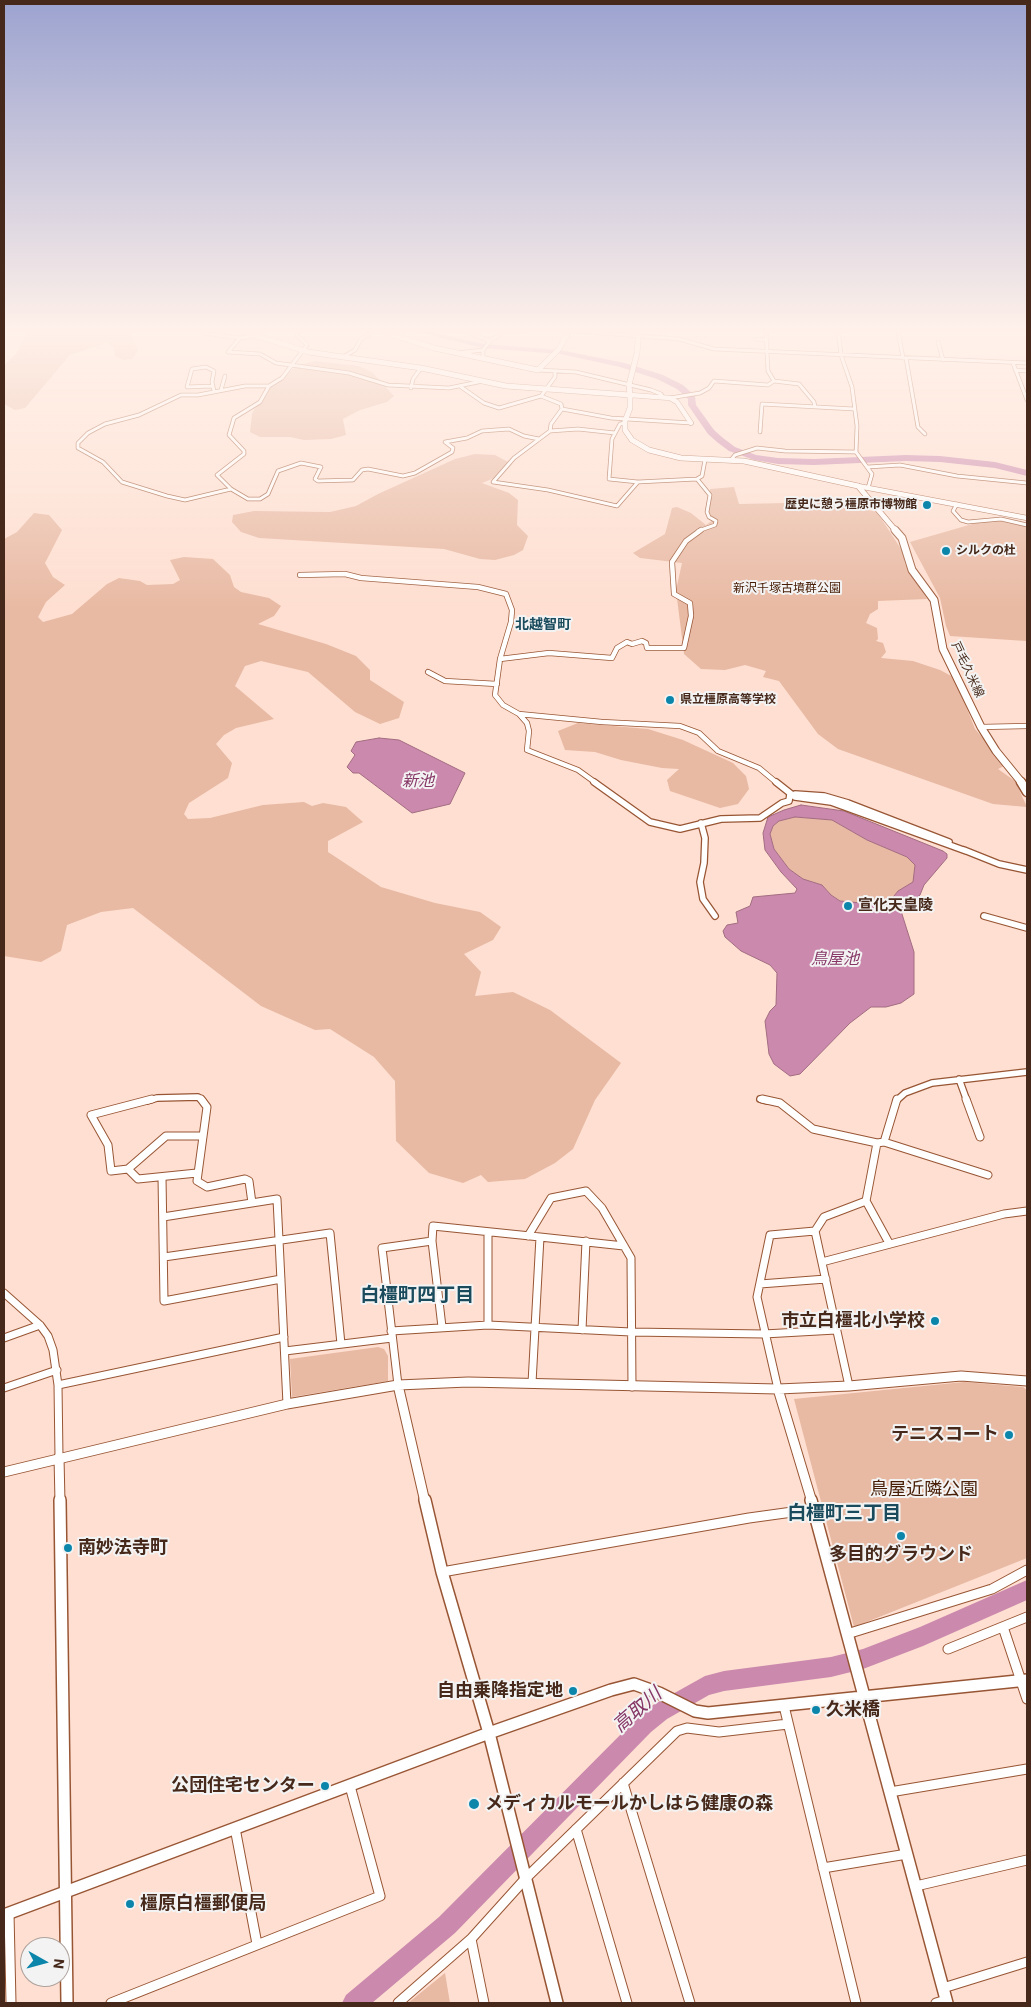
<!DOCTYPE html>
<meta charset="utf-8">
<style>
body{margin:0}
#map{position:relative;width:1031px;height:2007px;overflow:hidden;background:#fedfd1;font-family:Roboto,sans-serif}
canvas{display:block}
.frame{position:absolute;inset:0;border:5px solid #46291a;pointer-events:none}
.north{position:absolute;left:20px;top:1937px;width:50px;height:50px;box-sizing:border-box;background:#f3f3f3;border:1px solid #aea29c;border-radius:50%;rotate:97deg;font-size:14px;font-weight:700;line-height:20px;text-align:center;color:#46291a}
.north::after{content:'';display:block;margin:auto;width:18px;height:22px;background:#0b85aa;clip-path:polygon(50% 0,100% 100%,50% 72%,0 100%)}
</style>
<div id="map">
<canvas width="1031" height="2007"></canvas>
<div class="frame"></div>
<div class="north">N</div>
</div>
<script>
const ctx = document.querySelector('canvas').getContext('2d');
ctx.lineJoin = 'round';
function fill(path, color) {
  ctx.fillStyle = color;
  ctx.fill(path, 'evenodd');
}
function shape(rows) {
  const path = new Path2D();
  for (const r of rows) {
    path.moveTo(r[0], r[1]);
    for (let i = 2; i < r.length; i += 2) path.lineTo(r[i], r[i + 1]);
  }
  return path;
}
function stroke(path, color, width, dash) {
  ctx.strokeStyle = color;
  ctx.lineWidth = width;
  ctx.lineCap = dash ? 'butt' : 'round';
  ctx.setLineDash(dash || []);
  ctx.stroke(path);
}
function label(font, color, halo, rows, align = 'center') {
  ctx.font = font + ' Roboto,"Noto Sans JP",sans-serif';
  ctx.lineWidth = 4;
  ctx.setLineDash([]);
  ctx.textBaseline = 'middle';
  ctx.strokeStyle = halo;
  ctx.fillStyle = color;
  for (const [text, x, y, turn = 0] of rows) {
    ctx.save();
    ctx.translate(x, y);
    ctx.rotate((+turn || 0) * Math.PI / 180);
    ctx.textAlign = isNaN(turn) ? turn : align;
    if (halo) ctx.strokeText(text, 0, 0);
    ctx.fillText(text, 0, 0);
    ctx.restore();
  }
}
fill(shape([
 [28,331,125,331,132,335,138,351,132,359,123,360,115,356,114,347,106,343,70,355,25,408,15,410,4,404,4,365,16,354],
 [316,361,359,366,372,372,394,396,387,402,360,410,343,419,346,435,331,439,304,440,290,437,260,437,250,432,252,414,265,388,274,383,278,378,302,364],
 [475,454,495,455,512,464,502,475,482,483,509,493,518,500,517,525,528,536,523,550,514,555,495,560,480,559,444,549,259,538,241,532,232,522,233,515,254,511,330,512,356,506,378,494,455,459],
 [734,487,739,504,831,502,877,512,903,552,905,564,927,599,878,601,878,609,870,614,866,623,877,628,878,639,876,641,883,643,886,652,881,658,913,661,940,670,955,678,975,729,1006,765,998,769,1015,781,1027,807,993,804,838,749,818,734,779,681,763,677,766,671,745,665,725,670,701,669,684,654,676,590,682,563,640,558,633,553,665,534,672,508,677,507,691,513,706,525,713,520,709,514,710,489],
 [34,513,49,515,62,530,45,563,53,577,65,585,46,602,38,617,43,622,72,614,107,584,119,578,140,581,147,585,173,584,180,580,170,560,184,557,213,559,230,575,234,587,241,592,269,598,281,606,274,616,258,624,326,644,356,656,370,670,370,680,404,702,399,718,380,724,355,712,308,672,261,661,245,666,235,686,274,719,236,728,224,735,216,744,232,763,228,778,189,803,184,814,188,819,210,818,263,805,304,802,312,806,323,803,346,807,363,822,328,841,328,852,381,887,435,903,480,912,501,927,493,940,464,954,481,972,475,996,513,992,550,1010,621,1063,595,1100,573,1149,555,1163,525,1179,488,1182,481,1175,463,1183,429,1173,396,1141,395,1081,374,1057,330,1029,315,1030,261,1006,133,908,101,912,67,925,61,951,41,962,4,956,4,539,17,532],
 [993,518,1027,526,1027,643,1026,641,950,636,946,626,940,598,910,542],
 [578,723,648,729,683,740,733,763,746,776,749,789,738,804,720,808,670,791,667,780,679,769,662,768,621,760,595,752,565,750,558,731],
 [795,817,832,820,867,840,907,857,915,865,914,882,898,891,890,901,884,905,840,901,831,895,822,885,803,879,789,869,774,849,770,834,773,826,779,821],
 [378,1347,384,1349,388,1356,388,1381,292,1397,290,1359],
 [964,1382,1023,1387,1027,1390,1027,1558,854,1627,794,1399],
 [445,1973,450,2003,408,2003]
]), '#e8b9a3');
const water = shape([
 [379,738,399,740,465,773,450,804,412,813,359,773,353,773,347,767,355,755,351,751,356,742,379,738],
 [801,805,844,811,943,851,947,854,947,858,924,885,920,895,901,911,914,952,914,994,901,1003,886,1007,871,1007,850,1023,800,1074,790,1076,774,1064,769,1054,765,1021,770,1011,776,1005,777,973,770,965,741,951,725,937,723,931,727,925,738,923,736,912,750,906,753,897,795,893,797,889,781,872,765,850,763,833,768,817,784,810,801,805],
 [795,817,832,820,867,840,907,857,915,865,913,882,898,891,890,901,883,905,840,901,831,895,822,885,803,879,789,869,774,849,770,834,773,826,779,821,795,817]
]);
fill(water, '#cb89ad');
stroke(water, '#a36c81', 1);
fill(shape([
 [414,331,428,331,483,344,560,350,625,363,663,375,683,385,695,396,696,405,714,430,723,438,735,447,756,455,778,458,814,459,906,455,940,456,995,462,1027,470,1027,476,995,468,940,462,906,461,814,465,778,464,754,460,729,451,717,442,708,434,688,405,688,399,677,389,657,379,620,367,560,354,483,348,414,331],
 [1027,1580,1027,1600,923,1646,863,1669,831,1677,724,1691,709,1695,667,1719,651,1732,455,1933,372,2003,342,2003,346,1995,439,1917,637,1718,653,1705,705,1676,724,1671,831,1657,863,1649,920,1627,1027,1580]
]), '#cb89ad');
const minorFar4 = shape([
 [465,331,490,341],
 [574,331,679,339,714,349,1027,363],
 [766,331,768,371,774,381],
 [836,331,839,337,841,355,852,387,857,426,856,452,872,474,868,488],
 [898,331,903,358],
 [203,333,240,338],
 [255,336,240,338,228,352,260,354,276,363,349,373,388,385,449,388,483,381],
 [756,339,766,340],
 [938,342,943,360],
 [456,353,483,350],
 [343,357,355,350,361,339,373,331],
 [481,358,483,357,483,350,490,341,505,331,519,331],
 [906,358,918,427,925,434],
 [1013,363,1027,400],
 [538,370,576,372,651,390,661,394,663,397],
 [1015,370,1027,371],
 [212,386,187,387,192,369,206,367,214,371,212,382,214,391],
 [269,386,260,402,234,418,229,435,244,451,244,454,217,475,231,489,248,499,260,499,268,494,278,471,301,463,321,467,315,479,318,481,353,480,362,470,368,469,403,476,415,473,452,452,453,448,445,442,467,438,482,431,509,429,524,436,539,439],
 [461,387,484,403,499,408,541,396,555,377,555,371],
 [411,388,413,379,421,368],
 [221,390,225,376],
 [541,396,561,404,562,409],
 [670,398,700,393,709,388,714,381,768,385,774,381,799,384,814,402,815,407],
 [562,409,611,418,691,423],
 [625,423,620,424,612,439,609,479,638,482,697,479,702,476,705,460],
 [550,431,551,424,562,409],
 [760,432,762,404,854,409],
 [615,433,578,429,550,431,514,458,493,482,548,490,617,506,638,482],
 [731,460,735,455,757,448,785,451,856,452],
 [868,467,900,465,957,476,1027,483],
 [697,479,710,495,707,512,709,517,716,521,715,525,698,531],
 [231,489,185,500,167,496,122,482,103,462,78,448,78,443,88,433,105,424,139,415,181,395,198,395,245,386,269,386,282,378,307,345,297,335,298,331],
 [957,504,953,511,961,520,968,522,1001,519,1027,525]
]);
const minorFar3 = shape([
 [300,575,345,574,361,578,478,587,506,594,512,610,511,622,500,659,495,695,503,705,519,714,602,722,680,726,699,733,718,751,759,768,777,783],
 [500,659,549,653,612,658,617,648,627,642,632,644,642,641,646,643,647,648,684,648,691,616,690,603,674,594,672,562,686,541,701,530],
 [428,672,445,681,497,684],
 [519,714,527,723,529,731,527,750,578,770,596,783],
 [981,727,1027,726]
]);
const minorFar2 = shape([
 [594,782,650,822,680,829,721,819,760,818,782,803,789,801,790,794],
 [776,782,795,797,831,802,966,851],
 [795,794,824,796,848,803,949,842],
 [701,823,705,838,704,863,700,882,703,899,715,916],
 [964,850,999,864,1027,870],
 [984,916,1027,928],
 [959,1079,967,1101],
 [760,1099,768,1101],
 [147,1101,157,1098,198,1097,203,1101],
 [896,1101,905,1093,932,1083,1027,1072]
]);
const minorFar1 = shape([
 [152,1099,91,1115,108,1145,111,1171,128,1169,138,1179,197,1173],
 [201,1099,207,1107,197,1181,207,1187,245,1179,249,1181,252,1203],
 [762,1099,780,1103,813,1129,877,1143,884,1142,897,1099],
 [966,1099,980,1137],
 [884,1142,988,1175],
 [128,1169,166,1136,203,1136],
 [162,1177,164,1301,281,1279],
 [866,1201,889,1243],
 [163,1217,277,1199,287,1404],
 [488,1232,488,1325],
 [528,1236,551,1198,586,1191,602,1208,631,1258,632,1387],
 [540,1237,624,1246],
 [164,1257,330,1233,341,1344],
 [822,1262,1004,1214,1027,1211],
 [760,1284,826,1279],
 [4,1293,40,1325,48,1336,53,1350,58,1385,59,1457],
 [442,1327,432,1241,433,1226,540,1237,532,1383],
 [582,1330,586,1241],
 [391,1331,488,1325,631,1332,764,1334,836,1330],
 [4,1338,40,1325],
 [285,1351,392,1338],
 [58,1385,284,1337],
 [398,1385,382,1248,432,1241],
 [849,1386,815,1231,824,1217,866,1201,877,1143],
 [4,1388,57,1370],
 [778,1389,757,1297,770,1235,815,1231]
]);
const minor = shape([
 [442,1572,749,1518,814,1509],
 [1003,1627,1027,1699],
 [847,1634,992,1589,1027,1570],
 [948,1649,1027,1617],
 [784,1706,856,2003],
 [623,1783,690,2003],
 [890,1792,1027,1769],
 [235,1828,257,1944],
 [576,1829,627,2003],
 [823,1868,907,1854],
 [916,1886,1027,1860],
 [9,1913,11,2003],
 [471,1939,484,2003],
 [943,1988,1027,1962],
 [111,2003,380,1896,350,1786],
 [398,2003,471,1939,526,1878,677,1731,687,1728,719,1732,788,1724],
 [936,2003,946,2000]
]);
const tertiaryFar2 = shape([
 [630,395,670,398,677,402,691,423],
 [858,486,1027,518]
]);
const tertiaryFar1 = shape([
 [398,1385,425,1502],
 [778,1389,812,1502],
 [59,1457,60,1502],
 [4,1472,287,1404,398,1385,468,1382,778,1389,849,1386,961,1376,1027,1381]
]);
const tertiary = shape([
 [60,1500,67,2003],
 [425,1500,442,1572,489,1733,557,2003],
 [811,1500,947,2003],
 [4,1915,489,1733,611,1690,634,1684,659,1693,695,1711,708,1713,1027,1680]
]);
const secondaryFar2 = shape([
 [630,395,630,408,625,421,625,430,632,440,649,450,681,458,744,461,858,486,896,531]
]);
const secondaryFar1 = shape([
 [895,530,902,538,912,570,934,600,943,649,981,727,996,751,1022,783]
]);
const secondary = shape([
 [1021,782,1027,792]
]);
const primary = shape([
 [242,331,308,352,421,368,506,386,630,395,629,385,637,353,639,331],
 [381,331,434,348,538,370,559,349,569,331]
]);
stroke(minorFar4, '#985534', 4.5);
stroke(minorFar3, '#985534', 6);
stroke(minorFar2, '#985534', 8);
stroke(minorFar1, '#985534', 9);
stroke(minor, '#985534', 11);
stroke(tertiaryFar2, '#985534', 5.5);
stroke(tertiaryFar1, '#985534', 11);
stroke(tertiary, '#985534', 14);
stroke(secondaryFar2, '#985534', 6);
stroke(secondaryFar1, '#985534', 9);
stroke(secondary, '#985534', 11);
stroke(primary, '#985534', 6);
stroke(minorFar4, '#fff', 3);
stroke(minorFar3, '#fff', 4.5);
stroke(minorFar2, '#fff', 5.5);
stroke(minorFar1, '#fff', 7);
stroke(minor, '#fff', 9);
stroke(tertiaryFar2, '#fff', 4.5);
stroke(tertiaryFar1, '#fff', 9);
stroke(tertiary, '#fff', 11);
stroke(secondaryFar2, '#fff', 5);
stroke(secondaryFar1, '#fff', 7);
stroke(secondary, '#fff', 8);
stroke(primary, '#fff', 5);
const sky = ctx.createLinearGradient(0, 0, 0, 612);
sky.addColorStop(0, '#9ca3d0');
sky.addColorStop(0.54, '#fff1ea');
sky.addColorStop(1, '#fff1ea00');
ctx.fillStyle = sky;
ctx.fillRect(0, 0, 1031, 612);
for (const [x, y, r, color] of [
 [927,505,5,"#0b85aa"],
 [946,551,5,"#0b85aa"],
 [670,700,5,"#0b85aa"],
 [848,906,5,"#0b85aa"],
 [935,1321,5,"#0b85aa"],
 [1009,1435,5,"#0b85aa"],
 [901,1536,5,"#0b85aa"],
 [68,1548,5,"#0b85aa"],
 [573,1691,5,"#0b85aa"],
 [816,1710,5,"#0b85aa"],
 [325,1786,5,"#0b85aa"],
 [474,1804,6,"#0b85aa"],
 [130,1904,5,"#0b85aa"]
]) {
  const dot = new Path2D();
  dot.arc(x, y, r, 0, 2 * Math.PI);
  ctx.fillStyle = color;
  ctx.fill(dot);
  stroke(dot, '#f3f3f3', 2);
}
label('bold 12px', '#46291a', '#f3f3f3', [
 ["歴史に憩う橿原市博物館",917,505,"right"],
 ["シルクの杜",956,551],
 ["県立橿原高等学校",680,700]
], 'left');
label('12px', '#471d05', '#f3f3f3', [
 ["新沢千塚古墳群公園",787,589]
]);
label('12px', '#46291a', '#f3f3f3', [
 ["戸毛久米線",967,670,65]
]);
label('bold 14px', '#1a4b5d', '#f3f3f3', [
 ["北越智町",543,625]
]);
label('bold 15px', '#46291a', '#f3f3f3', [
 ["宣化天皇陵",858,906]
], 'left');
label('italic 16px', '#863766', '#f3f3f3', [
 ["新池",418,782],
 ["鳥屋池",835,960]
]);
label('bold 18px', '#46291a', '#f3f3f3', [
 ["市立白橿北小学校",925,1321],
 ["テニスコート",999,1435],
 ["南妙法寺町",78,1548,"left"],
 ["多目的グラウンド",901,1555,"center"],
 ["自由乗降指定地",563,1691],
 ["久米橋",826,1710,"left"],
 ["公団住宅センター",315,1786],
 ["メディカルモールかしはら健康の森",485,1804,"left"],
 ["橿原白橿郵便局",140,1904,"left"]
], 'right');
label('18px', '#471d05', '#f3f3f3', [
 ["鳥屋近隣公園",924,1490]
]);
label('bold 19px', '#1a4b5d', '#f3f3f3', [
 ["白橿町四丁目",417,1296],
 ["白橿町三丁目",844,1514]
]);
label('italic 19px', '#863766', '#f3f3f3', [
 ["高取川",638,1711,-41]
]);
</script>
